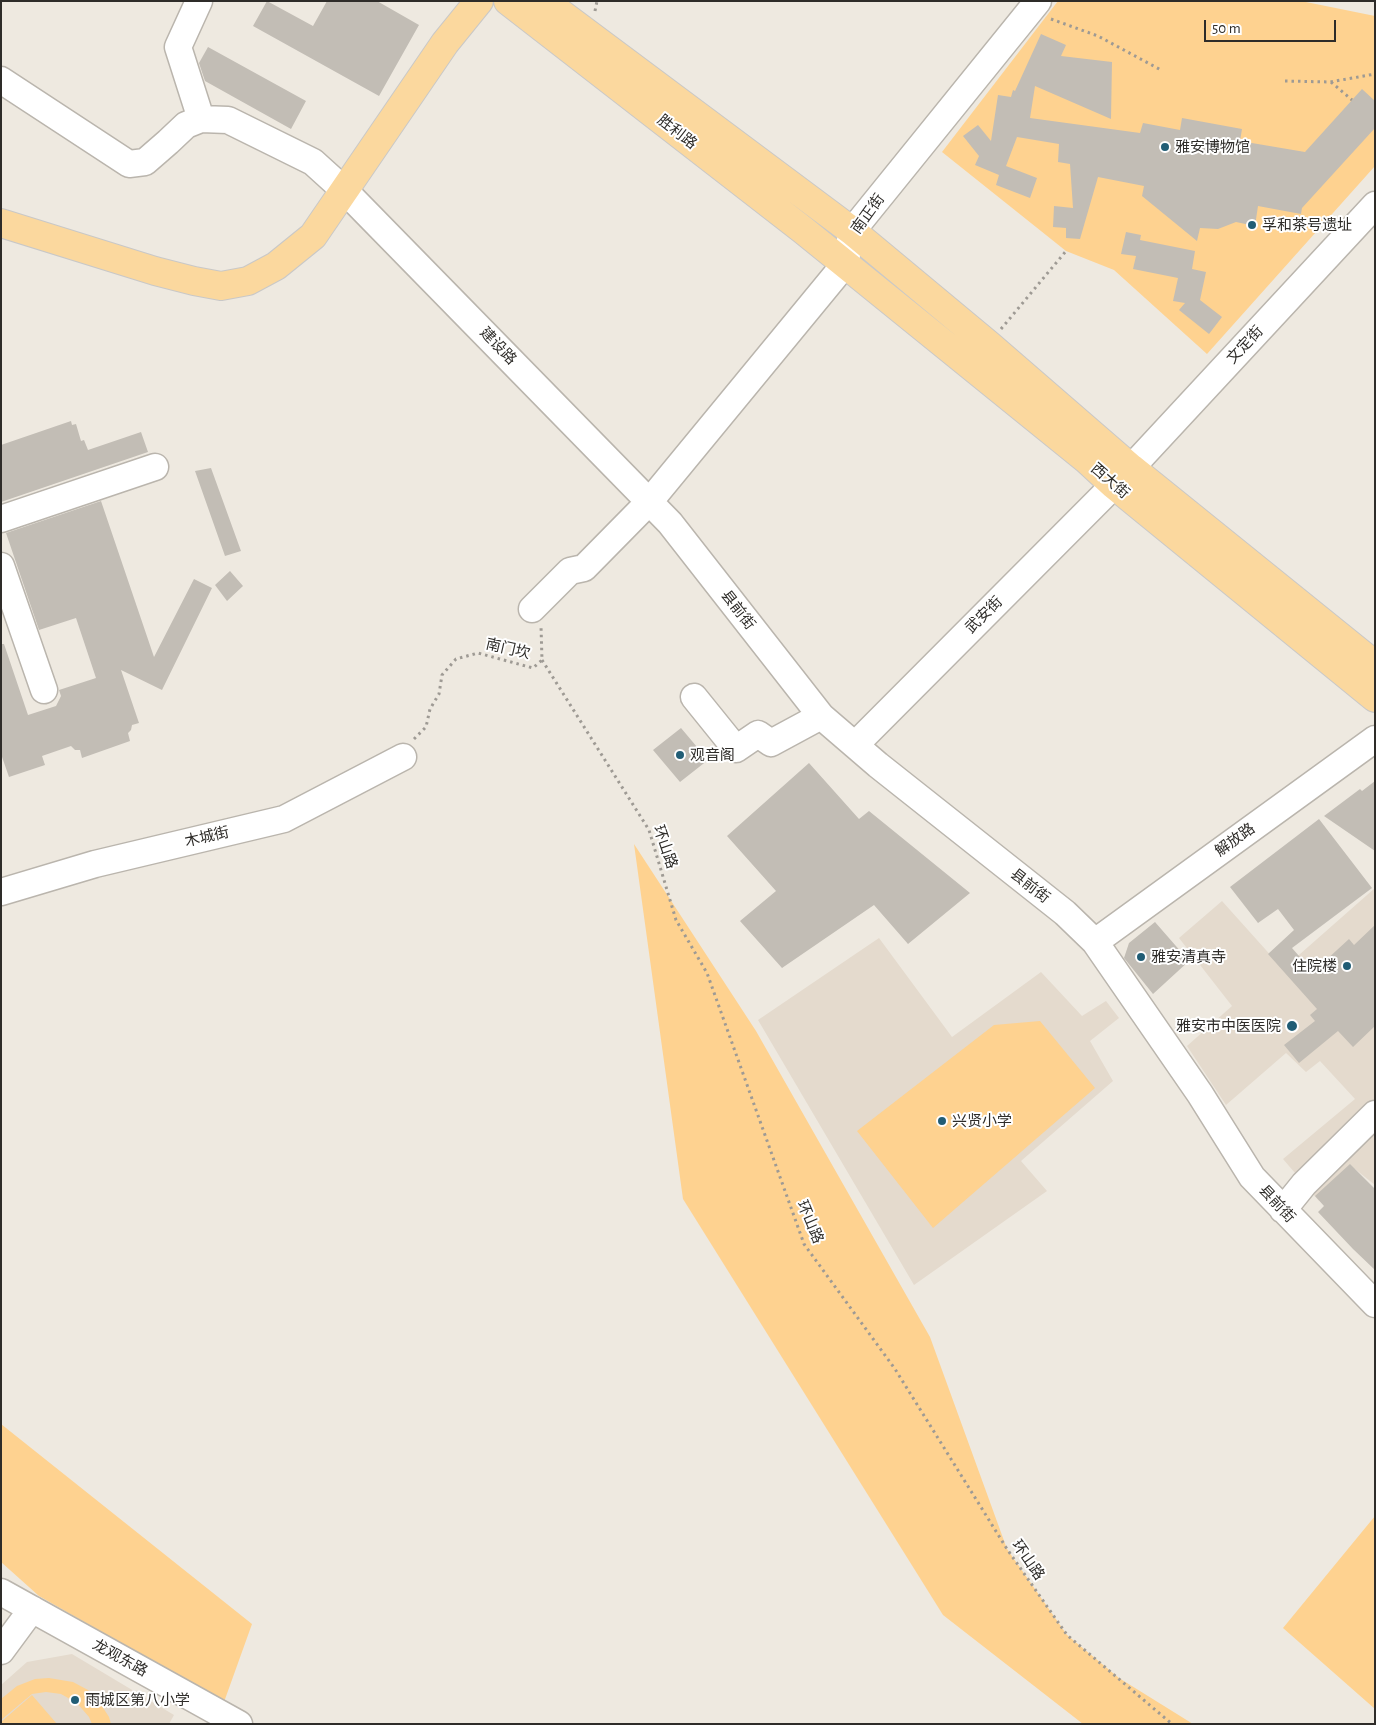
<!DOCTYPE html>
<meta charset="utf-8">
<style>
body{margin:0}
#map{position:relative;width:1376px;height:1725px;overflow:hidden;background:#eee9e0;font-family:"Alegreya Sans",sans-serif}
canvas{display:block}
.frame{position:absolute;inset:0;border:2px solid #2e2c29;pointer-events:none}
.scale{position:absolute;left:1204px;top:20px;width:132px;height:22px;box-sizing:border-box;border:2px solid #2e2c29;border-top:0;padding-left:6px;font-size:15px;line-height:18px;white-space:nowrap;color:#2e2c29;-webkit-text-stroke:4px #fff;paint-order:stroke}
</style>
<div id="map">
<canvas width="1376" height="1725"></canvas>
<div class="frame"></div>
<div class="scale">50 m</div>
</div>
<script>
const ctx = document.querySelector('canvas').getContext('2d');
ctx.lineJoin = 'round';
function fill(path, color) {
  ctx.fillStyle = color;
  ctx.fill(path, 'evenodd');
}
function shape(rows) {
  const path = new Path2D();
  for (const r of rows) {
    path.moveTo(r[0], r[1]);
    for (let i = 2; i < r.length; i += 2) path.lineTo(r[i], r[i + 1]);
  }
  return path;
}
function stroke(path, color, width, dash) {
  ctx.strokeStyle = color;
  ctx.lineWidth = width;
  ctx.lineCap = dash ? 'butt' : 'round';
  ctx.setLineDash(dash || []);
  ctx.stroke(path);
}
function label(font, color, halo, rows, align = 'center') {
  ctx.font = font + ' "Alegreya Sans","Noto Sans SC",sans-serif';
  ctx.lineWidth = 4;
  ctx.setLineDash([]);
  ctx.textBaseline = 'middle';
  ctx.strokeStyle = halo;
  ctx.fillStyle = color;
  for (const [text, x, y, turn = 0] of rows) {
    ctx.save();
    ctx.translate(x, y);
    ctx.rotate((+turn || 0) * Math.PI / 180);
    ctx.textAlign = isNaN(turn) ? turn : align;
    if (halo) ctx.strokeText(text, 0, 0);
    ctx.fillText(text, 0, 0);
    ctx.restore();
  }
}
fill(shape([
 [1375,888,1375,1185,1355,1169,1319,1201,1283,1159,1355,1099,1320,1061,1306,1072,1286,1053,1226,1105,1187,1046,1232,1006,1179,938,1222,901,1283,969],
 [879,938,952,1037,1041,972,1082,1016,1106,1001,1119,1018,1090,1041,1113,1081,1021,1161,1047,1191,914,1285,758,1020],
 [72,1654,174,1715,169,1724,1,1724,1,1685,27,1662]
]), '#e4dacd');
fill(shape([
 [1058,1,1301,1,1375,16,1375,166,1207,354,1114,270,1066,251,942,152],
 [634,844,756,1031,930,1337,1007,1549,1067,1635,1119,1678,1193,1724,1083,1724,943,1615,683,1199],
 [1040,1021,1095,1088,933,1228,857,1131,994,1025],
 [1,1424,252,1624,224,1702,39,1596,1,1562],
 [1375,1516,1375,1709,1283,1628],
 [49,1678,73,1682,88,1690,100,1703,109,1717,111,1724,92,1724,89,1717,77,1703,61,1694,46,1692,32,1694,1,1720,1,1699,17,1686,35,1679],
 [32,1695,57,1724,1,1724,1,1722]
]), '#fed290');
fill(shape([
 [267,1,313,26,327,1,377,1,419,25,379,96,253,26],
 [1041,34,1066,45,1061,56,1112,62,1111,119,1035,86,1030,118,1140,133,1143,123,1180,130,1182,118,1242,129,1240,141,1305,152,1362,89,1375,101,1375,128,1302,208,1301,214,1258,206,1255,226,1236,222,1218,229,1200,228,1197,241,1142,196,1144,186,1098,177,1080,239,1066,238,1066,228,1053,227,1054,206,1073,208,1070,164,1058,162,1059,144,1017,137,1006,166,1037,178,1030,198,996,185,999,175,975,165,979,156,963,136,978,125,991,141,998,95,1011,97,1013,90,1015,91],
 [208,47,306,101,291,129,205,81,199,63],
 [1126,232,1141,235,1140,240,1195,251,1192,269,1206,272,1200,300,1222,317,1209,334,1179,310,1185,303,1173,301,1178,278,1133,269,1136,256,1121,254],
 [71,421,72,425,76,424,81,441,84,440,88,450,141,432,148,452,1,502,1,445],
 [211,468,241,551,225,556,195,471],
 [101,501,154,657,194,579,212,588,162,690,121,670,139,723,132,725,131,730,128,733,130,741,82,758,80,750,75,750,71,746,42,756,45,765,9,777,1,754,1,644,4,644,28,715,56,706,61,696,59,690,96,678,76,618,39,630,6,533],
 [230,571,243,586,227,601,215,585],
 [681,728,708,760,680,782,653,750],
 [809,763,859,819,869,811,970,893,908,944,874,905,782,968,740,921,776,891,727,836],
 [1375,781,1375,851,1324,816,1360,789,1362,791],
 [1319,819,1372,888,1292,948,1313,972,1349,939,1354,945,1375,925,1375,1026,1353,1047,1338,1031,1299,1063,1284,1045,1315,1021,1310,1015,1317,1009,1268,954,1294,930,1278,909,1258,923,1230,887],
 [1155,922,1189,961,1153,994,1124,958,1129,943],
 [1350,1164,1375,1189,1375,1270,1353,1249,1318,1212,1324,1206,1315,1196]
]), '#c2bdb5');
const minor = shape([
 [199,1,178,47,201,119],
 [1,80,129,164,145,162,168,142,186,125,201,119,228,120,313,162,345,191,670,523,821,716,878,765,1065,913,1095,942,1200,1094,1252,1177,1375,1304],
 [1,519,155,467],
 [1,566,44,690],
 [532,609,570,571,584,568,650,501,845,264,852,231,1038,1],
 [694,697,736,749,758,734,771,743,821,716],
 [855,745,1131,468,1375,205],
 [1,892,95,864,284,819,403,757],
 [1095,942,1375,739],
 [1283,1210,1304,1184,1375,1114],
 [1,1592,239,1724],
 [1,1651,32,1609]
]);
const major = shape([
 [508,1,803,230,1086,459,1114,485,1375,698],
 [544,1,852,231,989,345,1131,468,1375,665],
 [1,223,155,271,194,281,221,286,248,281,276,266,313,236,445,43,479,1]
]);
stroke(minor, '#bab5ad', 29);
stroke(major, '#c9c8c7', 30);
stroke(shape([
 [595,11,597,1],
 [1051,19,1098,36,1161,70],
 [1285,81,1330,82,1375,74],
 [1331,82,1352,100],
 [1001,329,1066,251],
 [542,660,649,830,676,920,707,973,804,1244,895,1369,1007,1549,1067,1635,1172,1724],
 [414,739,426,727,430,709,439,694,442,675,456,659,478,653,533,668,542,660,541,626]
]), '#9e9a94', 3, [2.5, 4]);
stroke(minor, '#fff', 26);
stroke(major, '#fbd89e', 28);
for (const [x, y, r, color] of [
 [1165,147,5,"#215d75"],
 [1252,225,5,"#215d75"],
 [680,755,5,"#215d75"],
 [1141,957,5,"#215d75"],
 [1347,966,5,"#215d75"],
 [1292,1026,6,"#215d75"],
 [942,1121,5,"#215d75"],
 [75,1700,5,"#215d75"]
]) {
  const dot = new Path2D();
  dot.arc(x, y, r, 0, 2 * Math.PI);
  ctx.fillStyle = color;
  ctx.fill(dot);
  stroke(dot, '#fff', 2);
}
label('15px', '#2e2c29', '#fff', [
 ["胜利路",677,132,38],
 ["南正街",868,214,-54],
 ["文定街",1245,345,-47],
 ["建设路",498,346,46],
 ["西大街",1110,481,41],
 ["县前街",738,610,52],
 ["武安街",984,615,-45],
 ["南门坎",508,649,13],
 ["木城街",207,837,-13],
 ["解放路",1235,840,-36],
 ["环山路",665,847,71],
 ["县前街",1030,886,38],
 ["县前街",1277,1204,47],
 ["环山路",810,1222,67],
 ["环山路",1028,1560,55],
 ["龙观东路",120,1658,29]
]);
label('15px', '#2e2c29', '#fff', [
 ["雅安博物馆",1175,147],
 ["孚和茶号遗址",1262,225],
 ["观音阁",690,755],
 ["雅安清真寺",1151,957],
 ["住院楼",1337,966,"right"],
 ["雅安市中医医院",1281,1026,"right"],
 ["兴贤小学",952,1121],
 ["雨城区第八小学",85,1700]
], 'left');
</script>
